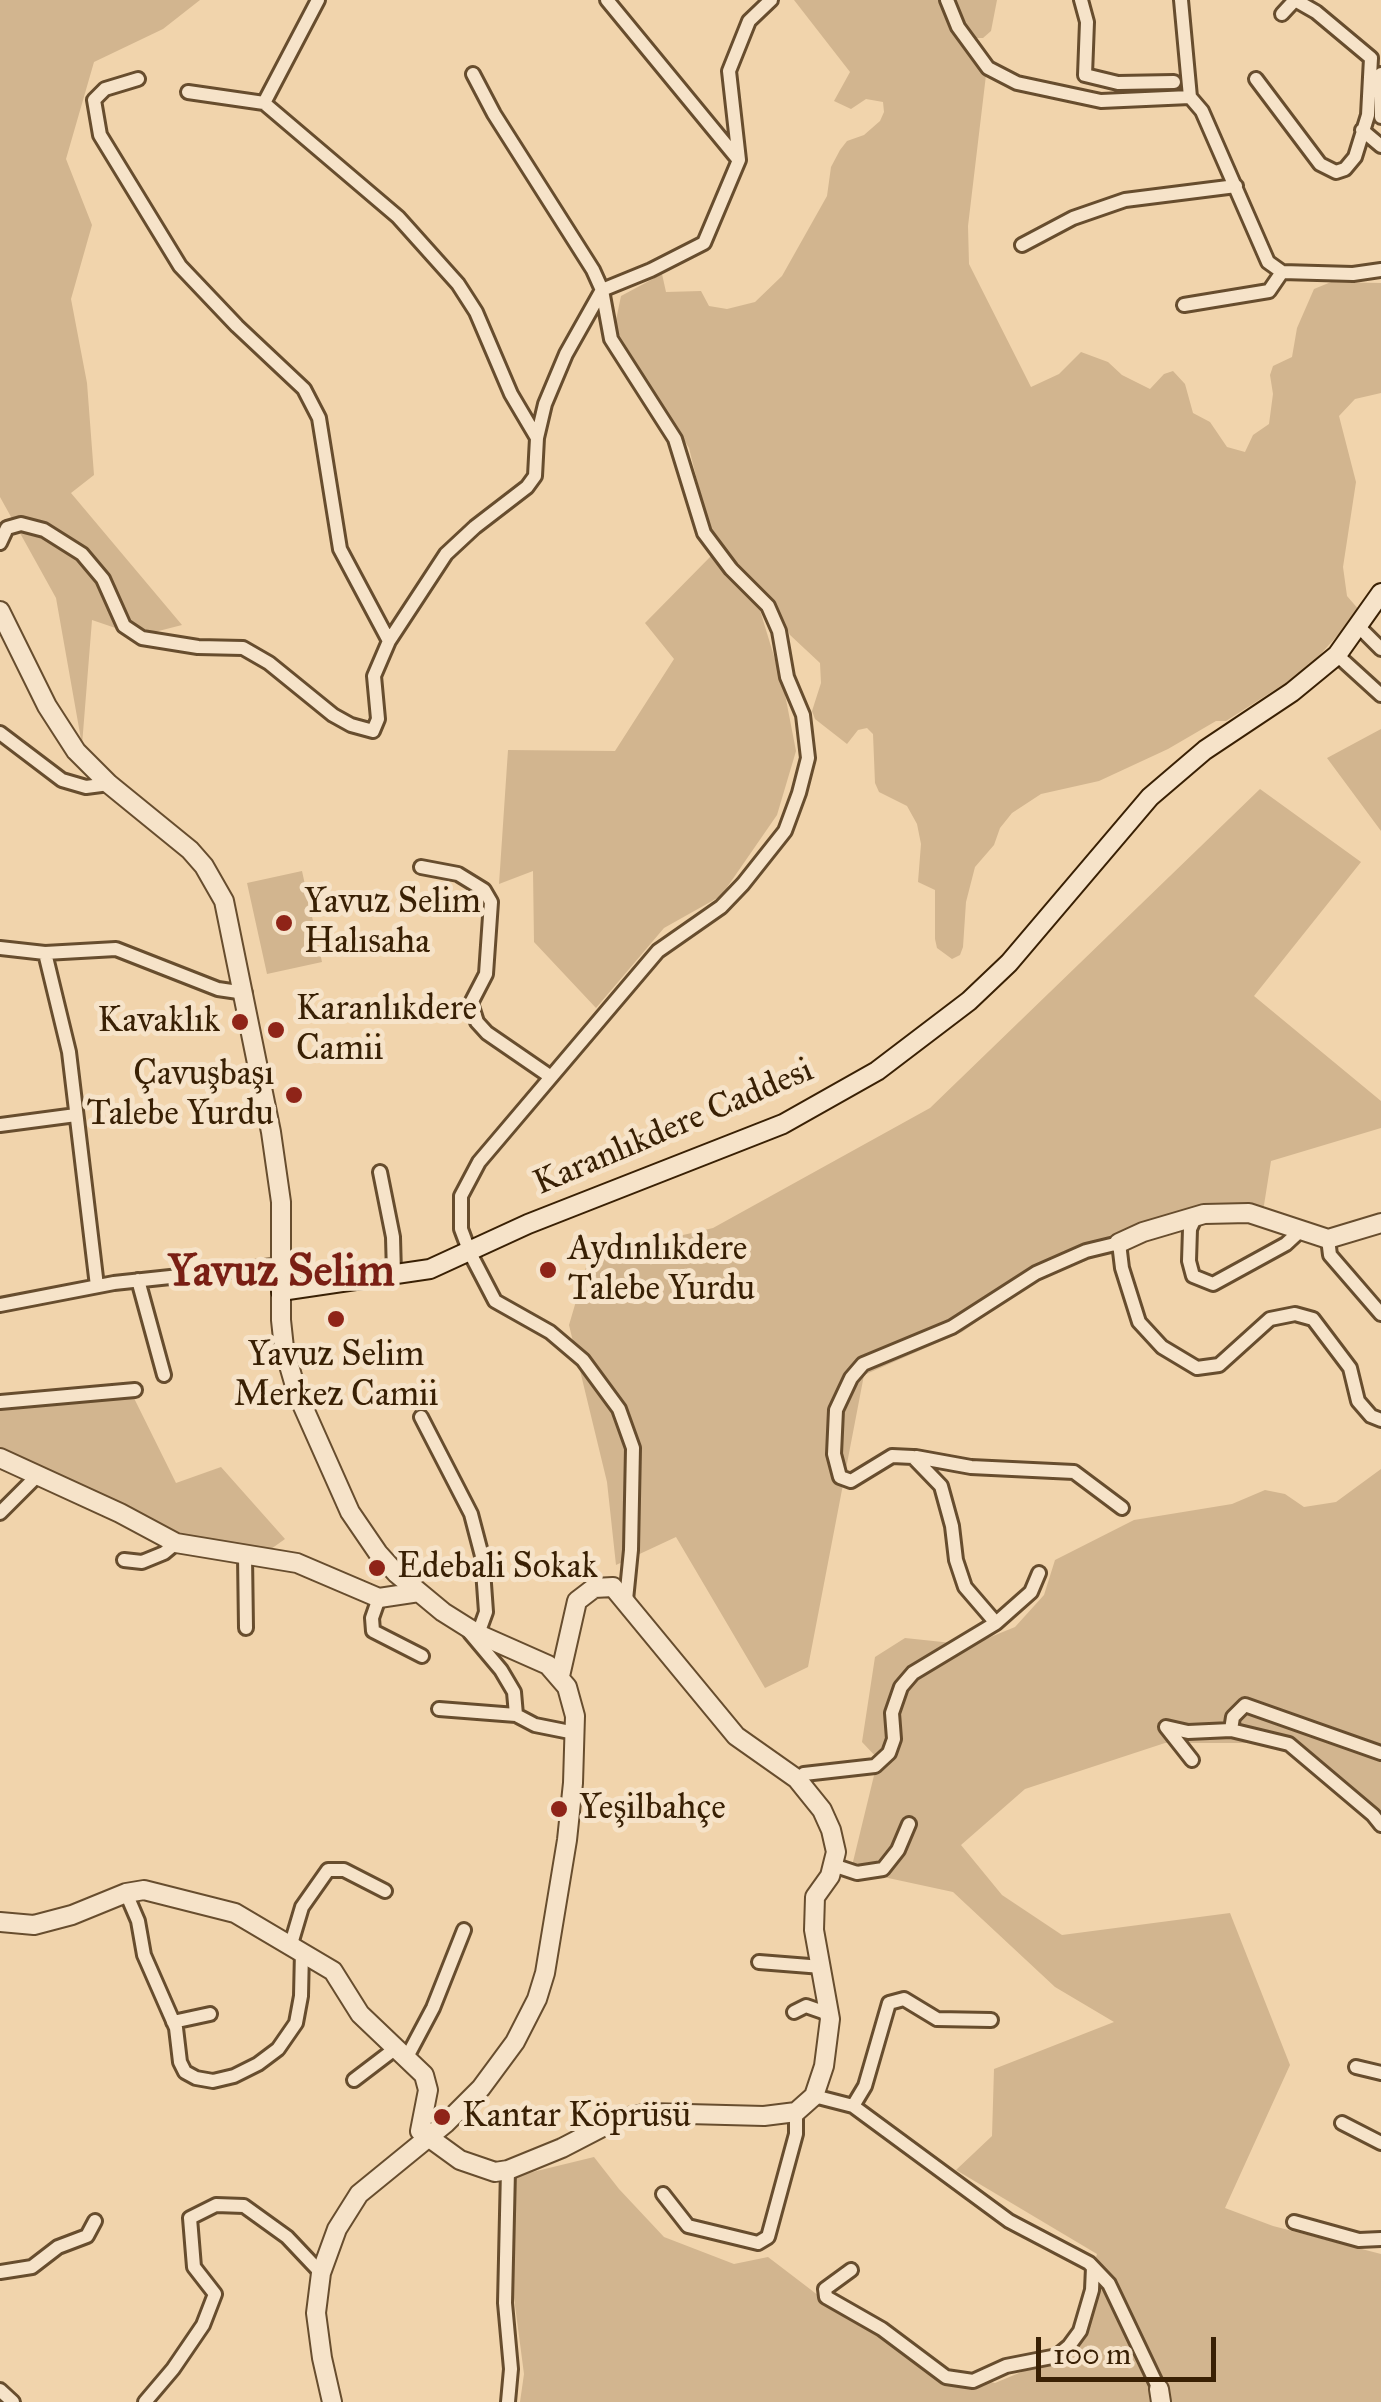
<!DOCTYPE html>
<meta charset="utf-8">
<style>
body{margin:0}
#map{position:relative;width:1381px;height:2402px;overflow:hidden;background:#f1d4ac;font-family:"IM FELL Great Primer",serif}
canvas{display:block}
.scale{position:absolute;left:1036px;top:2337px;width:180px;height:45px;box-sizing:border-box;border:5px solid #392004;border-top:0;padding-left:12px;font-size:30px;line-height:35px;white-space:nowrap;color:#392004;-webkit-text-stroke:8px #f6e3c9;paint-order:stroke}
</style>
<div id="map">
<canvas width="1381" height="2402"></canvas>
<div class="scale">100 m</div>
</div>
<script>
const ctx = document.querySelector('canvas').getContext('2d');
ctx.lineJoin = 'round';
function fill(path, color) {
  ctx.fillStyle = color;
  ctx.fill(path, 'evenodd');
}
function shape(rows) {
  const path = new Path2D();
  for (const r of rows) {
    path.moveTo(r[0], r[1]);
    for (let i = 2; i < r.length; i += 2) path.lineTo(r[i], r[i + 1]);
  }
  return path;
}
function stroke(path, color, width, dash) {
  ctx.strokeStyle = color;
  ctx.lineWidth = width;
  ctx.lineCap = dash ? 'butt' : 'round';
  ctx.setLineDash(dash || []);
  ctx.stroke(path);
}
function label(font, color, halo, rows, align = 'center') {
  ctx.font = font + ' "IM FELL Great Primer",serif';
  ctx.lineWidth = 10;
  ctx.setLineDash([]);
  ctx.textBaseline = 'middle';
  ctx.strokeStyle = halo;
  ctx.fillStyle = color;
  for (const [text, x, y, turn = 0] of rows) {
    ctx.save();
    ctx.translate(x, y);
    ctx.rotate((+turn || 0) * Math.PI / 180);
    ctx.textAlign = isNaN(turn) ? turn : align;
    if (halo) ctx.strokeText(text, 0, 0);
    ctx.fillText(text, 0, 0);
    ctx.restore();
  }
}
fill(shape([
 [0,0,200,0,163,29,94,62,66,159,92,225,71,299,87,383,94,475,71,493,182,625,139,636,92,620,82,745,56,598,0,497],
 [794,0,941,0,953,26,986,75,968,226,969,264,1031,387,1059,374,1081,352,1108,362,1122,375,1150,389,1164,374,1173,371,1185,384,1193,413,1210,422,1227,447,1245,452,1253,435,1269,424,1273,394,1270,375,1273,366,1292,357,1297,328,1314,289,1331,282,1381,283,1381,393,1355,399,1339,416,1356,482,1343,567,1347,596,1360,611,1306,670,1226,721,1216,721,1168,749,1099,781,1041,794,1012,813,1000,828,994,845,975,867,966,902,963,947,960,955,952,959,937,948,935,939,935,890,918,882,921,844,917,824,907,806,879,792,875,783,873,734,867,728,858,730,847,744,815,719,812,711,821,683,820,663,790,635,777,606,749,581,710,533,689,448,618,333,615,325,621,296,662,274,666,292,701,291,709,306,727,309,755,302,782,276,827,196,831,167,840,150,847,141,864,135,880,121,884,112,883,102,866,99,851,109,834,101,850,72],
 [953,0,997,0,991,31,983,38,974,38,962,23],
 [711,556,759,607,784,689,796,751,777,815,721,896,664,928,596,1008,534,942,533,871,499,884,508,750,615,751,674,659,645,623],
 [1381,729,1381,831,1327,758],
 [1260,789,1361,862,1254,996,1381,1101,1381,1128,1271,1161,1261,1224,1208,1214,1062,1270,1026,1287,962,1332,864,1375,808,1667,765,1688,676,1537,616,1565,607,1482,569,1325,589,1257,713,1228,930,1108],
 [302,871,322,962,267,974,247,883],
 [129,1388,176,1483,221,1467,285,1539,257,1559,207,1549,0,1470,0,1403],
 [1381,1469,1381,1825,1301,1743,1165,1743,1025,1789,961,1845,1002,1895,1062,1935,1230,1913,1290,2065,1225,2208,1273,2226,1381,2254,1381,2402,520,2402,524,2374,503,2214,512,2177,594,2157,619,2189,664,2237,734,2264,768,2257,823,2299,945,2371,995,2383,1067,2353,1097,2254,956,2170,992,2136,994,2069,1114,2022,1055,1987,953,1892,851,1870,878,1759,862,1742,875,1657,905,1638,971,1645,1015,1627,1044,1595,1055,1560,1134,1520,1232,1504,1265,1490,1285,1494,1304,1507,1336,1502]
]), '#d2b58f');
const minor = shape([
 [318,0,264,103,398,217,458,284,476,312,511,394,537,438],
 [607,0,737,158],
 [947,0,958,27,988,68,1017,83,1101,101,1190,97,1181,0],
 [1081,0,1087,22,1085,75,1118,83,1174,82],
 [1381,74,1381,117],
 [138,79,105,89,94,100,100,135,180,266,237,326,304,389,319,418,340,549,389,641],
 [1256,79,1320,164,1336,172,1345,169,1355,157,1368,115,1371,58,1316,12,1295,0,1282,14],
 [188,92,264,103],
 [1190,97,1202,111,1268,262,1282,272,1353,274,1381,270],
 [1362,130,1381,146],
 [1022,245,1073,218,1125,200,1236,186],
 [1184,305,1269,291,1282,272],
 [0,543,7,528,21,524,44,530,82,554,103,579,124,626,142,638,198,647,243,648,269,663,333,715,351,725,373,731,378,719,374,676,389,641,446,554,475,527,527,487,535,476,537,438,545,404,566,354,602,290,593,270,494,114,473,74],
 [1359,627,1381,649],
 [1337,655,1381,695],
 [0,733,62,780,86,787,109,784],
 [421,867,458,874,484,890,491,902,486,974,471,1003,477,1022,487,1033,551,1077],
 [0,948,45,953,116,949,218,989,245,993],
 [45,953,69,1052,97,1286],
 [0,1125,76,1115],
 [380,1172,393,1237,394,1274],
 [1196,1216,1190,1229,1189,1261,1193,1276,1213,1284,1286,1244,1300,1231],
 [1328,1239,1330,1255,1381,1314],
 [138,1280,164,1375],
 [0,1305,114,1283,283,1265],
 [0,1402,135,1390],
 [421,1417,471,1514,482,1556,486,1612,478,1634],
 [916,1457,971,1467,1074,1472,1122,1508],
 [0,1513,38,1475],
 [245,1556,246,1628],
 [124,1560,142,1562,164,1553,176,1543],
 [379,1598,372,1618,373,1631,422,1656],
 [626,1600,631,1550,633,1448,619,1409,583,1360,550,1332,495,1301,470,1253,461,1229,461,1196,479,1162,658,951,721,907,743,884,785,831,799,793,808,758,803,715,787,677,779,631,768,606,731,569,704,533,675,439,611,339,602,290,651,270,704,243,739,160,729,71,749,21,771,0],
 [996,1623,965,1587,956,1560,952,1526,941,1486,913,1457,892,1456,851,1481,840,1477,834,1454,836,1410,851,1378,863,1364,952,1327,1036,1273,1086,1251,1119,1243,1122,1268,1139,1322,1162,1347,1197,1368,1219,1365,1270,1319,1295,1314,1313,1319,1350,1368,1358,1401,1371,1416,1381,1420],
 [470,1633,501,1670,514,1692,516,1715],
 [439,1709,516,1715,535,1725,575,1733],
 [1381,1753,1245,1705,1233,1717,1231,1730,1289,1744,1373,1815,1381,1825],
 [1192,1760,1166,1727,1188,1732,1231,1730],
 [797,1779,804,1774,875,1766,889,1753,894,1739,892,1713,901,1687,913,1673,996,1623,1031,1592,1039,1573],
 [833,1865,857,1873,883,1869,898,1850,909,1824],
 [126,1893,138,1921,144,1955,176,2028,180,2062,185,2072,196,2078,213,2081,234,2076,258,2064,278,2049,296,2023,301,1996,302,1951],
 [291,1944,302,1907,328,1870,344,1870,385,1891],
 [759,1962,822,1967],
 [794,2012,806,2006,829,2014],
 [173,2022,210,2014],
 [407,2057,433,2008,464,1930],
 [1356,2067,1381,2073],
 [354,2080,396,2048],
 [814,2096,853,2106,1009,2221,1089,2263,1109,2284,1159,2389],
 [853,2106,865,2086,889,2003,904,1999,937,2019,991,2020],
 [1342,2123,1381,2143],
 [663,2194,688,2226,758,2243,768,2237,796,2134,796,2112],
 [1294,2222,1359,2240,1381,2239],
 [851,2270,825,2289,826,2297,882,2329,946,2377,973,2381,1006,2366,1057,2356,1069,2346,1080,2331,1092,2290,1093,2267],
 [0,2272,32,2267,58,2247,87,2236,95,2221],
 [0,2390,13,2402],
 [145,2402,173,2369,203,2325,215,2294,194,2267,190,2218,216,2205,244,2206,287,2237,321,2273],
 [508,2402,511,2369,505,2303,508,2170]
]);
const tertiary = shape([
 [0,611,47,706,76,751,109,784,190,850,204,866,224,901,271,1132,281,1202,281,1320,284,1348,297,1393,350,1512,378,1553,396,1573,443,1612,478,1634,548,1665,567,1687,575,1716,573,1783,567,1840,545,1973,537,1999,515,2042,481,2088,446,2123,359,2194,337,2229,321,2273,316,2313,322,2358,332,2402],
 [1119,1243,1143,1232,1204,1214,1249,1213,1328,1239,1381,1223],
 [0,1458,120,1513,176,1543,297,1563,379,1598,419,1592],
 [0,1922,34,1925,72,1915,126,1893,144,1890,235,1913,333,1971,360,2014,424,2075,428,2090,420,2131,460,2160,495,2172,508,2170,562,2148,618,2119,649,2113,764,2116,796,2112,814,2096,824,2066,830,2019,814,1930,815,1897,830,1876,836,1852,831,1830,822,1810,797,1779,736,1736,613,1587,594,1588,577,1601,560,1676],
 [1159,2389,1161,2402]
]);
const secondary = shape([
 [281,1291,430,1269,528,1224,783,1124,877,1071,969,1001,1009,963,1150,797,1205,750,1292,692,1337,655,1381,593]
]);
stroke(minor, '#674d2e', 18);
stroke(tertiary, '#674d2e', 22);
stroke(secondary, '#392004', 22);
stroke(minor, '#f6e3c9', 12);
stroke(tertiary, '#f6e3c9', 18);
stroke(secondary, '#f6e3c9', 18);
for (const [x, y, r, color] of [
 [284,923,10,"#8f2418"],
 [240,1022,10,"#8f2418"],
 [276,1030,10,"#8f2418"],
 [294,1095,10,"#8f2418"],
 [548,1270,10,"#8f2418"],
 [336,1319,10,"#8f2418"],
 [377,1568,10,"#8f2418"],
 [559,1809,10,"#8f2418"],
 [442,2117,10,"#8f2418"]
]) {
  const dot = new Path2D();
  dot.arc(x, y, r, 0, 2 * Math.PI);
  ctx.fillStyle = color;
  ctx.fill(dot);
  stroke(dot, '#f6e3c9', 4);
}
label('35px', '#392004', '#f6e3c9', [
 ["Yavuz Selim",304,903],
 ["Halısaha",304,943],
 ["Karanlıkdere",296,1010],
 ["Camii",296,1050],
 ["Kavaklık",220,1022,"right"],
 ["Çavuşbaşı",274,1075,"right"],
 ["Talebe Yurdu",274,1115,"right"],
 ["Aydınlıkdere",568,1250],
 ["Talebe Yurdu",568,1290],
 ["Yavuz Selim",336,1356,"center"],
 ["Merkez Camii",336,1396,"center"],
 ["Edebali Sokak",397,1568],
 ["Yeşilbahçe",579,1809],
 ["Kantar Köprüsü",462,2117]
], 'left');
label('35px', '#392004', '#f6e3c9', [
 ["Karanlıkdere Caddesi",674,1128,-23]
]);
label('bold 45px', '#7a1f14', '#f6e3c9', [
 ["Yavuz Selim",281,1274]
]);
</script>
